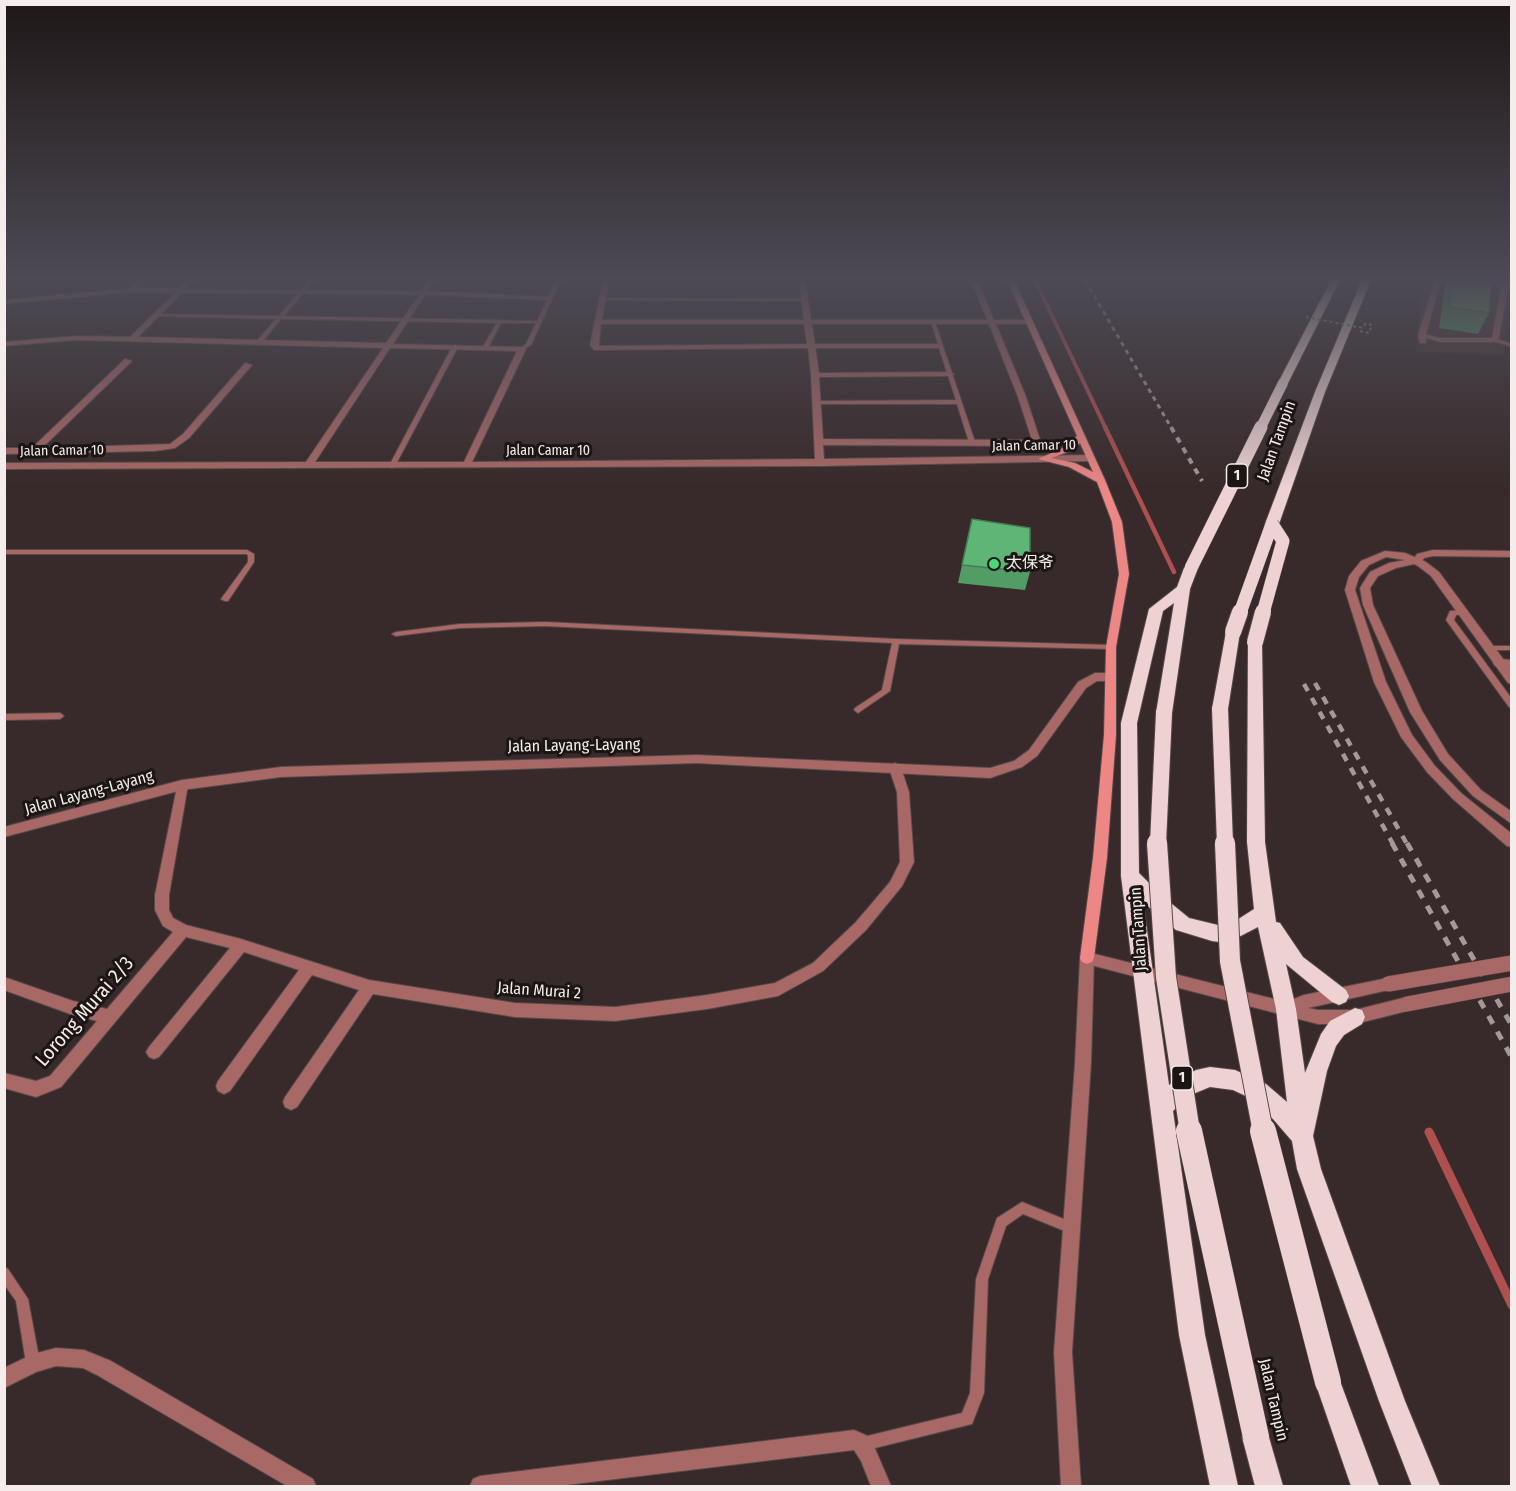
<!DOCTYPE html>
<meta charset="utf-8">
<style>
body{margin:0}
#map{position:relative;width:1516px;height:1491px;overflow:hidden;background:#382a2a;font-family:"Fira Sans Condensed",sans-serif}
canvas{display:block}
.frame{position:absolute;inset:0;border:6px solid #f5ecec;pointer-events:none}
</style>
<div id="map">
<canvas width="1516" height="1491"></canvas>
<div class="frame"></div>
</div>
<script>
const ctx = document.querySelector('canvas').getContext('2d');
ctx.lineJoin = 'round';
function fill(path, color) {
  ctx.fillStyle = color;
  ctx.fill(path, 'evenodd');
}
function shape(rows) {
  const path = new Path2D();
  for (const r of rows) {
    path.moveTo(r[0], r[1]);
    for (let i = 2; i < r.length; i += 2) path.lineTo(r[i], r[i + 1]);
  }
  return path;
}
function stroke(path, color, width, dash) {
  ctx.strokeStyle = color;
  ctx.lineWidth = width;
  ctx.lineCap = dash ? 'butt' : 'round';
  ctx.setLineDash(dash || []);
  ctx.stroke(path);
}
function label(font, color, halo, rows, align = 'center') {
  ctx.font = font + ' "Fira Sans Condensed","Noto Sans SC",sans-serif';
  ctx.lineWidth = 6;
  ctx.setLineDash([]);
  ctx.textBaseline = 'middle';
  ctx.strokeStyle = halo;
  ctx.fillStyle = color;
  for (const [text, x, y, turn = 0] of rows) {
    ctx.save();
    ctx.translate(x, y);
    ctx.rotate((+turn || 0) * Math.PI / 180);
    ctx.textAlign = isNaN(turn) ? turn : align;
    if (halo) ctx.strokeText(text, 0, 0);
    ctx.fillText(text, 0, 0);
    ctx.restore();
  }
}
fill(shape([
 [1429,280,1511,280,1504,354,1416,352,1421,298]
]), '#493534');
stroke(shape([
 [1035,280,1106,429]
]), '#ae4f50', 4);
stroke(shape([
 [1105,427,1174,572]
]), '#ae4f50', 4.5);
stroke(shape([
 [1429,1132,1512,1305]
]), '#ae4f50', 9);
const service = shape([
 [139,280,144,280,133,291,129,291,129,289,139,280],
 [309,280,314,280,284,316,537,321,557,280,561,280,531,345,522,351,519,349,526,344,536,323,501,323,488,348,485,350,482,348,497,323,281,319,261,343,259,344,256,342,276,319,155,316,153,315,155,314,279,316,309,280],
 [603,298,805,299,807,300,805,301,601,300,601,299,603,298],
 [931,321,935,322,975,442,974,443,969,442,957,404,815,404,814,403,817,401,956,400,939,348,812,348,809,346,812,344,938,344,931,321],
 [1495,338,1512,344,1512,347,1493,341,1493,339,1495,338],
 [455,345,458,347,395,466,392,468,390,467,389,466,452,347,455,345],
 [4,550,247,550,254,554,254,562,228,601,225,601,221,599,248,562,248,555,246,554,4,554,4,550],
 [1463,610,1466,610,1467,612,1466,614,1456,615,1454,620,1512,699,1512,708,1509,707,1446,620,1450,611,1463,610],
 [545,622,896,639,1111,645,1115,647,1111,649,899,644,890,691,858,713,854,710,855,708,882,690,892,643,545,626,460,628,396,636,392,634,396,632,460,624,545,622],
 [1485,646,1512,646,1512,650,1488,650,1484,648,1485,646],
 [60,713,64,716,60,719,4,720,4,714,60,713],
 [1022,1202,1076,1224,1078,1228,1076,1232,1072,1234,1023,1214,1006,1226,988,1279,984,1393,972,1424,863,1451,858,1449,856,1444,858,1439,863,1437,962,1413,970,1393,976,1279,997,1218,1022,1202],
 [4,1267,8,1269,28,1299,40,1363,38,1368,33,1370,28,1368,26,1363,16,1301,4,1284,4,1267]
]);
const minor = shape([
 [187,280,194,280,186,289,421,291,428,280,435,280,428,291,552,297,553,298,550,300,425,295,393,344,522,347,526,349,472,462,815,459,811,375,808,348,594,350,590,345,603,280,609,280,602,320,804,320,799,280,805,280,811,320,987,320,971,280,977,280,994,320,1029,320,1033,322,1029,324,996,324,1026,397,1043,449,1042,451,1036,451,1034,446,823,445,824,459,1091,455,1095,458,1091,461,820,466,4,469,4,463,306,462,383,348,76,340,4,346,4,342,76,336,130,337,175,293,131,292,4,304,4,300,131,288,179,288,187,280],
 [182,293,419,295,386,343,138,337,182,293],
 [601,324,804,324,807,344,599,346,601,324],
 [812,324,989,324,1018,397,1032,440,823,439,819,377,950,376,954,374,950,372,819,373,812,324],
 [390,348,517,351,464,462,315,462,390,348],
 [1435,280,1441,280,1426,334,1440,338,1492,338,1501,287,1472,280,1487,280,1512,285,1512,289,1508,289,1498,342,1440,342,1426,338,1426,343,1420,343,1418,335,1435,280],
 [125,359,132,361,42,448,170,444,183,434,245,363,252,365,189,438,175,448,155,451,4,454,4,448,32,448,125,359],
 [1433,550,1512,551,1512,557,1433,556,1424,558,1421,563,1417,564,1412,561,1417,554,1433,550],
 [1499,659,1512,660,1512,668,1495,666,1493,663,1499,659],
 [895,763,899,765,901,768,909,792,914,862,902,886,866,930,823,971,778,996,707,1009,615,1021,515,1017,373,994,297,1107,291,1110,285,1107,283,1102,285,1097,359,990,312,975,230,1091,224,1094,218,1091,216,1086,218,1081,299,970,244,952,159,1057,154,1059,149,1057,146,1052,149,1047,230,948,186,937,61,1087,36,1097,4,1088,4,1073,36,1081,50,1076,97,1021,73,1015,4,990,4,977,73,1001,107,1009,173,932,163,926,155,910,155,895,178,782,186,782,188,785,169,895,169,910,173,918,186,925,241,939,369,980,515,1003,615,1007,707,995,775,983,813,963,856,922,890,882,900,862,897,792,889,768,891,765,895,763],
 [1087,952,1092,954,1094,958,1091,1063,1072,1352,1081,1486,1061,1486,1054,1352,1075,1063,1080,958,1082,954,1087,952],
 [56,1348,84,1350,111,1361,313,1479,316,1486,287,1486,97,1375,83,1368,56,1366,36,1372,4,1388,4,1368,33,1354,56,1348],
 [854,1430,870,1437,891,1486,871,1486,861,1461,854,1450,558,1486,470,1486,473,1479,480,1476,854,1430]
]);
const tertiary = shape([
 [1385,551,1405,553,1426,562,1439,572,1512,671,1512,684,1508,683,1431,576,1418,566,1414,564,1396,568,1378,576,1370,588,1373,605,1422,711,1448,754,1481,790,1512,812,1512,824,1473,796,1440,760,1410,712,1363,605,1360,588,1370,572,1389,563,1405,560,1386,557,1369,565,1359,577,1355,590,1386,682,1412,735,1435,766,1461,793,1512,834,1512,847,1507,846,1453,799,1427,772,1401,737,1374,682,1345,590,1349,576,1361,561,1385,551],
 [1095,673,1109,673,1115,677,1109,681,1097,681,1086,688,1037,756,1022,767,990,778,696,763,281,777,182,790,4,837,4,827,182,780,281,767,696,755,990,768,1014,761,1029,750,1078,682,1095,673],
 [1087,952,1286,1002,1304,995,1388,978,1393,979,1395,984,1393,989,1308,1008,1318,1010,1355,1010,1407,997,1412,999,1414,1004,1412,1009,1407,1011,1355,1024,1318,1024,1087,964,1082,962,1080,958,1082,954,1087,952]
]);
const secondary = shape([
 [1007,280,1014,280,1105,480,1122,522,1129,574,1116,647,1116,735,1107,858,1094,958,1092,962,1087,964,1082,962,1080,958,1093,858,1104,735,1106,647,1119,574,1112,522,1097,482,1069,467,1038,459,1065,447,1077,436,1007,280],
 [1080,443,1093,472,1075,463,1051,458,1071,451,1080,443]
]);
const trunk = shape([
 [1331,280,1340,280,1288,383,1279,385,1278,383,1331,280],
 [1362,280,1371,280,1325,392,1279,524,1277,527,1267,527,1265,524,1315,392,1362,280],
 [1191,564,1198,568,1190,589,1172,713,1164,719,1156,713,1174,603,1163,611,1137,723,1139,873,1161,895,1189,918,1226,927,1254,909,1247,842,1248,642,1250,639,1260,639,1262,642,1265,842,1276,922,1280,923,1303,957,1346,990,1349,996,1346,1002,1339,1005,1332,1002,1286,964,1296,1009,1305,1073,1321,1034,1330,1021,1355,1008,1362,1010,1365,1017,1362,1024,1344,1035,1336,1046,1327,1071,1313,1136,1321,1169,1405,1401,1440,1486,1412,1486,1379,1401,1297,1169,1292,1141,1273,1119,1250,1098,1233,1090,1210,1087,1188,1096,1173,1111,1205,1335,1238,1486,1210,1486,1179,1335,1121,876,1121,723,1149,609,1177,587,1184,568,1191,564],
 [1143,902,1176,930,1212,941,1227,943,1258,927,1276,1009,1287,1102,1266,1084,1235,1070,1210,1067,1196,1070,1169,1085,1143,902],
 [1233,627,1240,632,1228,709,1220,715,1212,709,1226,632,1233,627],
 [1328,1369,1337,1373,1379,1486,1351,1486,1315,1382,1319,1373,1328,1369],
 [1256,1423,1266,1427,1283,1486,1255,1486,1242,1437,1246,1427,1256,1423]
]);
stroke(service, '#564949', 2);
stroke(minor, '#564949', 2);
stroke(tertiary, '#564949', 2);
stroke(secondary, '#564949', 2);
stroke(trunk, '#564949', 2);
stroke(shape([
 [1360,331,1369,333,1372,325,1365,324,1363,328]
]), '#998e8e', 2, [3, 3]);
fill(service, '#a86866');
fill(minor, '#a86866');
fill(tertiary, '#a86866');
fill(secondary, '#ed8785');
fill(trunk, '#eed2d2');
stroke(shape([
 [1085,280,1172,429]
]), '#a49999', 3, [4.5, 4.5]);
stroke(shape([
 [1171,427,1202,481]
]), '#a49999', 4, [6, 6]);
stroke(shape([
 [1315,683,1407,844],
 [1304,684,1393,844]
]), '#a49999', 4.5, [8, 8]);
stroke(shape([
 [1392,843,1512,1058],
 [1407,843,1512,1026]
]), '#a49999', 5, [9, 9]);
const tertiaryBridge = shape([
 [1388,984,1512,963],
 [1407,1004,1512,984]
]);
const trunkBridgeFar4 = shape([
 [1260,429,1283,383]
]);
const trunkBridgeFar3 = shape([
 [1191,568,1261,427],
 [1240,613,1272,524],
 [1263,613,1283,541,1272,524]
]);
const trunkBridgeFar2 = shape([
 [1233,632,1240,612],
 [1255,642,1263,612],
 [1220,709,1225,844],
 [1158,844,1164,713]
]);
const trunkBridgeFar1 = shape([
 [1157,843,1166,977,1190,1132],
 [1225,843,1230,961,1263,1132]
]);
const trunkBridge = shape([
 [1189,1131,1256,1437],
 [1263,1131,1328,1382]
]);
stroke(tertiaryBridge, '#564949', 16, []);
stroke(trunkBridgeFar4, '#564949', 11, []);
stroke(trunkBridgeFar3, '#564949', 14, []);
stroke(trunkBridgeFar2, '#564949', 18, []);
stroke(trunkBridgeFar1, '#564949', 22, []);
stroke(trunkBridge, '#564949', 27, []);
stroke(shape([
 [1306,317,1363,328]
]), '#998e8e', 2, [3, 3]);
stroke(tertiaryBridge, '#a86866', 15);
stroke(trunkBridgeFar4, '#eed2d2', 10);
stroke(trunkBridgeFar3, '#eed2d2', 13);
stroke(trunkBridgeFar2, '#eed2d2', 16);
stroke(trunkBridgeFar1, '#eed2d2', 20);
stroke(trunkBridge, '#eed2d2', 26);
fill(shape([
 [1446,280,1491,280,1489,313,1478,334,1439,328],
 [1500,280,1512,280,1512,283],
 [962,565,1030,572,1025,590,958,583]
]), '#529c65');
const building = shape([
 [1453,280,1491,280,1489,313,1449,307,1453,280],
 [972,519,1030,528,1030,572,962,565,972,519]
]);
fill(building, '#5fb576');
stroke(building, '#427f53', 1.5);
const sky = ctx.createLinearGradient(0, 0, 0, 489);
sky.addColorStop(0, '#1f1717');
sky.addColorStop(0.57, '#4d4a55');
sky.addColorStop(1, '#4d4a5500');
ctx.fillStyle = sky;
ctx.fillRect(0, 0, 1516, 489);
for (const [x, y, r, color] of [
 [994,564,6,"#49d778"]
]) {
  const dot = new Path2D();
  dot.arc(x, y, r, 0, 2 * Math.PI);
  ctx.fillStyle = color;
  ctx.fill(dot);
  stroke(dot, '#1b1514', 2);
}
label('14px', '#f5ecec', '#1b1514', [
 ["Jalan Camar 10",1034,446,-1],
 ["Jalan Camar 10",62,451,-1],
 ["Jalan Camar 10",548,451]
]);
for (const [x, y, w] of [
 [1237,476,21],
 [1182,1078,21]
]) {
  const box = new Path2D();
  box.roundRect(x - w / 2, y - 12, w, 24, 4.5);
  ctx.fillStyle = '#1b1514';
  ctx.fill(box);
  stroke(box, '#f5ecec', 1.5);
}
label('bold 15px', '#f5ecec', null, [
 ["1",1237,476],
 ["1",1182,1078]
]);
label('16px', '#f5ecec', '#1b1514', [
 ["Jalan Tampin",1277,441,-70],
 ["Jalan Layang-Layang",574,746,-1],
 ["Jalan Layang-Layang",89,793,-15],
 ["Jalan Tampin",1139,929,-94],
 ["Jalan Murai 2",539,991,4],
 ["Jalan Tampin",1273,1400,77]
]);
label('16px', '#f5ecec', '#1b1514', [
 ["太保爷",1006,564]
], 'left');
label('20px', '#f5ecec', '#1b1514', [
 ["Lorong Murai 2/3",85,1012,-49]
]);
</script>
